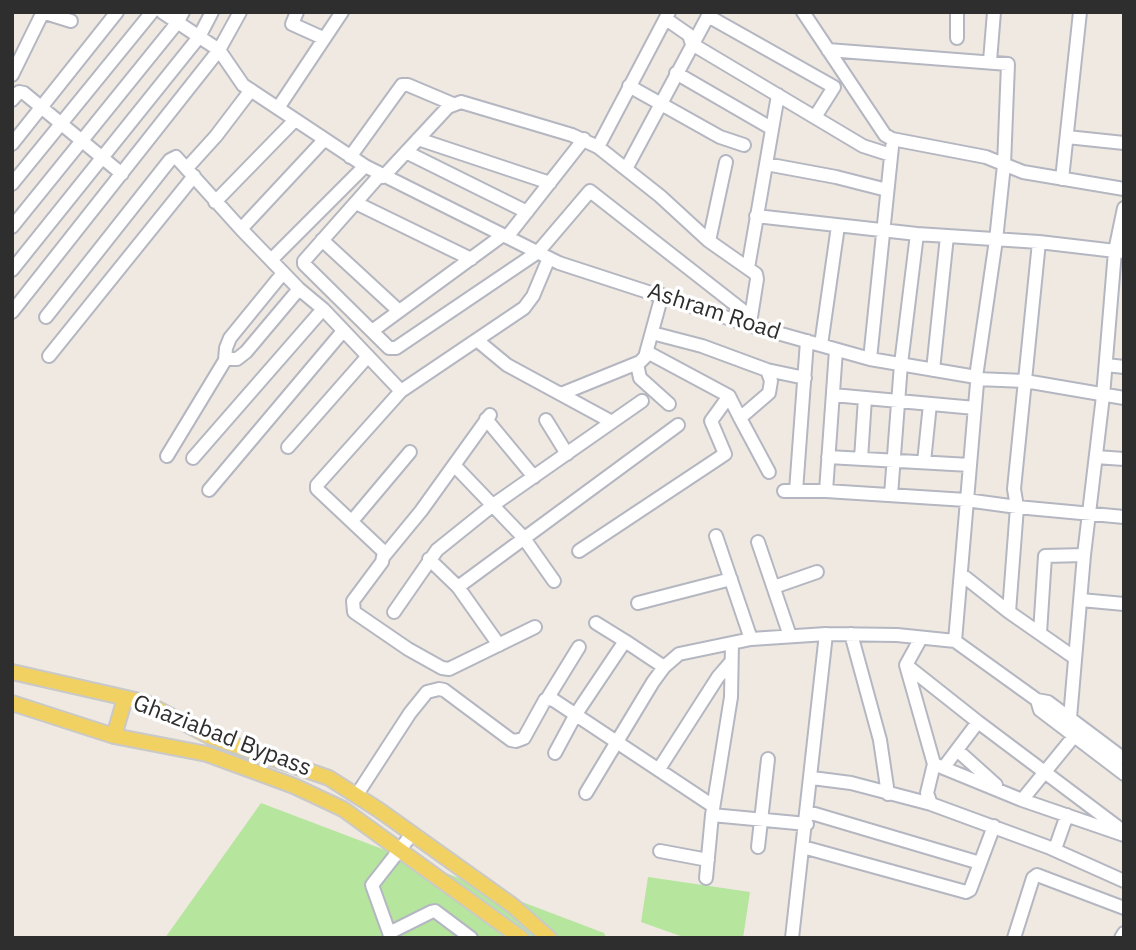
<!DOCTYPE html>
<style>
body{margin:0}
#map{position:relative;width:1136px;height:950px;overflow:hidden;background:#efe9e1;font-family:"IBM Plex Sans",sans-serif}
canvas{display:block}
.frame{position:absolute;inset:0;border:14px solid #2e2e2e;pointer-events:none}
</style>
<div id="map">
<canvas width="1136" height="950"></canvas>
<div class="frame"></div>
</div>
<script>
const ctx = document.querySelector('canvas').getContext('2d');
ctx.lineJoin = 'round';
function fill(path, color) {
  ctx.fillStyle = color;
  ctx.fill(path, 'evenodd');
}
function shape(rows) {
  const path = new Path2D();
  for (const r of rows) {
    path.moveTo(r[0], r[1]);
    for (let i = 2; i < r.length; i += 2) path.lineTo(r[i], r[i + 1]);
  }
  return path;
}
function stroke(path, color, width, dash) {
  ctx.strokeStyle = color;
  ctx.lineWidth = width;
  ctx.lineCap = dash ? 'butt' : 'round';
  ctx.setLineDash(dash || []);
  ctx.stroke(path);
}
function label(font, color, halo, rows, align = 'center') {
  ctx.font = font + ' "IBM Plex Sans",sans-serif';
  ctx.lineWidth = 7;
  ctx.setLineDash([]);
  ctx.textBaseline = 'middle';
  ctx.strokeStyle = halo;
  ctx.fillStyle = color;
  for (const [text, x, y, turn = 0] of rows) {
    ctx.save();
    ctx.translate(x, y);
    ctx.rotate((+turn || 0) * Math.PI / 180);
    ctx.textAlign = isNaN(turn) ? turn : align;
    if (halo) ctx.strokeText(text, 0, 0);
    ctx.fillText(text, 0, 0);
    ctx.restore();
  }
}
fill(shape([
 [261,803,604,933,606,938,165,938],
 [648,877,750,892,743,938,686,938,641,922]
]), '#b6e59e');
const minor = shape([
 [42,12,71,21],
 [162,12,219,50,243,85,365,166,559,263,749,325,870,359,976,377,977,383,955,641,1037,700,1048,702,1124,759],
 [297,12,292,24,323,38],
 [669,12,598,147,660,196,709,241,756,274,757,279,750,323],
 [803,12,885,135,892,139,986,157,1023,172,1124,189],
 [666,19,689,35,692,44,863,146,891,155],
 [957,38,957,12],
 [828,50,1008,64,1004,165,996,240,976,377],
 [990,61,994,12],
 [676,73,771,128],
 [12,75,43,12],
 [629,86,720,137,744,145],
 [12,100,19,92,24,93,122,174],
 [278,108,342,12],
 [1067,137,1124,143],
 [418,139,550,183],
 [12,144,117,12],
 [406,152,527,212],
 [350,157,402,85,408,85,453,104],
 [766,164,836,177,887,190],
 [187,168,216,136,251,90],
 [626,169,708,16,834,87,815,117],
 [380,175,304,261,304,264,389,348,396,348,538,252,590,191,751,317],
 [383,177,448,107,461,102,572,135,598,147],
 [1062,179,1080,12],
 [12,184,152,12],
 [215,202,295,120],
 [356,203,471,259],
 [756,216,917,234,1039,242,1124,252],
 [12,227,177,23,183,12],
 [241,229,324,140],
 [507,237,584,139],
 [322,240,399,311],
 [709,241,726,162],
 [271,260,365,166],
 [748,268,778,95],
 [12,270,199,37,212,12],
 [12,312,219,50,240,12],
 [46,317,170,160,176,157,241,229,299,289,323,309,401,391],
 [372,331,503,235],
 [652,333,702,346,767,370,771,381,769,393,740,418,769,472],
 [478,341,507,365,612,422],
 [821,345,838,226],
 [647,352,729,396,740,418],
 [49,356,194,176],
 [870,359,892,147],
 [225,360,226,348,230,338,283,273],
 [637,364,640,378,669,404],
 [1106,365,1124,367],
 [767,370,805,378],
 [933,370,947,236],
 [977,379,1025,381,1124,398],
 [561,394,640,362,645,357,662,295],
 [833,395,975,408],
 [486,419,534,477],
 [546,420,567,454],
 [288,447,368,356],
 [167,456,224,362,226,359,237,359,246,352,299,289],
 [828,457,970,465],
 [1096,457,1124,459],
 [193,458,323,309],
 [861,459,865,398],
 [924,462,930,404],
 [454,465,523,537,554,581],
 [209,490,343,331],
 [784,491,826,491,966,500,1017,507,1124,517],
 [796,491,807,341],
 [826,491,836,350],
 [891,495,901,364,917,234],
 [352,521,410,452],
 [716,536,751,639],
 [758,542,790,636],
 [579,551,725,454,711,421,729,396],
 [384,556,421,511,490,415],
 [429,559,458,587,499,645],
 [961,574,1009,612,1075,658],
 [458,587,678,425],
 [774,587,817,572],
 [1081,600,1124,604],
 [638,603,731,579],
 [394,612,437,550,493,505,642,401],
 [1009,612,1017,507,1014,489,1039,242],
 [596,623,625,641],
 [535,627,449,669,442,668,408,649,354,612,353,601,382,562,384,552,317,489,317,485,401,391,524,308,533,296,549,258],
 [1040,633,1045,556,1084,555],
 [851,634,880,740,888,794],
 [921,638,906,665,934,764,1022,800,1124,835],
 [906,665,978,722,1123,831],
 [547,699,579,647],
 [1037,700,1040,710,1124,774],
 [1063,726,1070,718,1084,555,1103,396,1115,251,1124,208],
 [957,750,996,785],
 [555,753,576,714,625,641,664,667],
 [934,764,927,793,931,804,1048,847,1124,881],
 [944,767,978,722],
 [659,769,718,677,731,662],
 [812,778,851,783,931,804],
 [586,793,653,682,664,667,679,654,751,639,826,634,897,635,955,641],
 [356,796,410,713,427,692,439,689,444,690,511,740,516,741,524,738,545,700,552,699,713,806],
 [1022,800,1075,735],
 [808,812,980,863],
 [712,815,807,824],
 [758,847,768,759],
 [803,847,966,892,970,890,994,826],
 [1055,849,1067,815],
 [660,851,708,860],
 [706,878,712,815,731,697,732,643],
 [389,933,431,912,435,911,471,938],
 [391,938,372,885,412,834],
 [792,938,826,634],
 [1014,938,1033,878,1037,875,1124,908],
 [1121,938,1124,933]
]);
const major = shape([
 [12,672,144,702,211,737,329,778,379,810,512,905,549,938],
 [12,703,114,736,207,754,294,786,343,809,521,938],
 [114,736,125,698]
]);
stroke(minor, '#b4b7c1', 16);
stroke(major, '#c9c9c9', 18);
stroke(minor, '#fff', 12);
stroke(major, '#f2d163', 14);
label('23px', '#2e2e2e', '#fff', [
 ["Ashram Road",714,312,18],
 ["Ghaziabad Bypass",222,736,21]
]);
</script>
